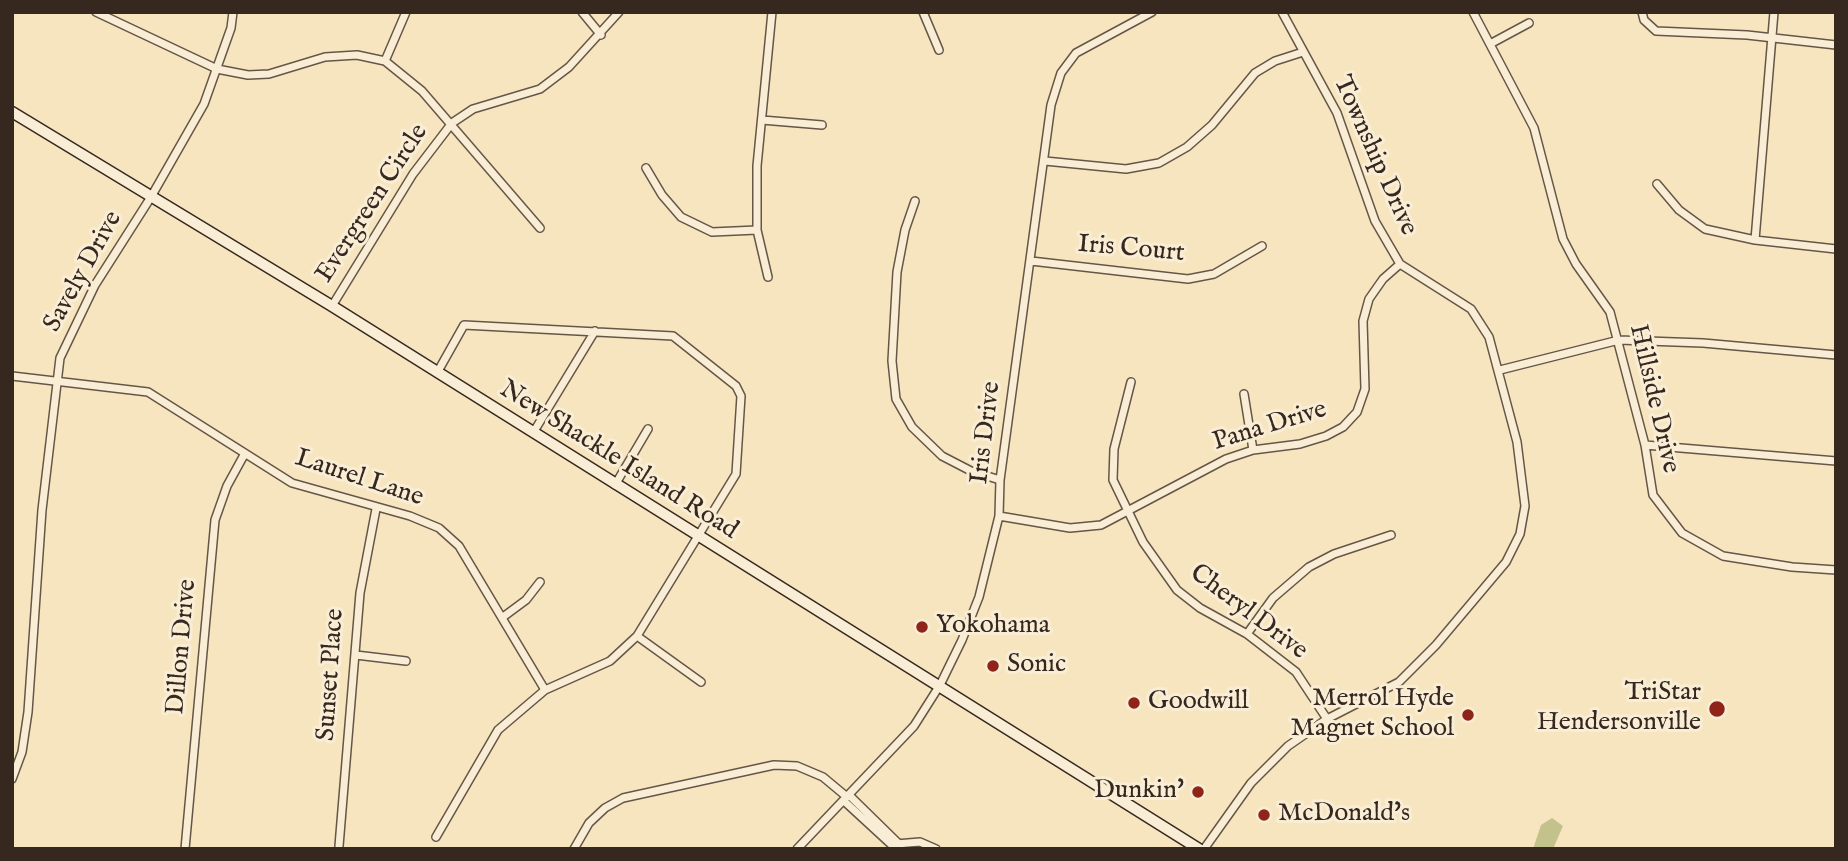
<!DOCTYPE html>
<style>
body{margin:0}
#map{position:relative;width:1848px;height:861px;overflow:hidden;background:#f6e5bf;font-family:"IM FELL English",serif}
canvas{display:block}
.frame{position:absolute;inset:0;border:14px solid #36271f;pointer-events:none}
</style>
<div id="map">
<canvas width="1848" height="861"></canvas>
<div class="frame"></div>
</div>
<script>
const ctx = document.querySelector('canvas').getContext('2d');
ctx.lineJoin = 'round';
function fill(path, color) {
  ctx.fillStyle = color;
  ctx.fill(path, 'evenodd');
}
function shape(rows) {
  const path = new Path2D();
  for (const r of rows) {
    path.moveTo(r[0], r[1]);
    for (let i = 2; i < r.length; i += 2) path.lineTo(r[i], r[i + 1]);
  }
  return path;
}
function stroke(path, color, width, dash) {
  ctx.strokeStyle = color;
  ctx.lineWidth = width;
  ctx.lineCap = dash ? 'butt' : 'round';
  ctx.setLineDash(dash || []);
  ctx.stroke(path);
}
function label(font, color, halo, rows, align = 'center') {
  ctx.font = font + ' "IM FELL English",serif';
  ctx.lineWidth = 6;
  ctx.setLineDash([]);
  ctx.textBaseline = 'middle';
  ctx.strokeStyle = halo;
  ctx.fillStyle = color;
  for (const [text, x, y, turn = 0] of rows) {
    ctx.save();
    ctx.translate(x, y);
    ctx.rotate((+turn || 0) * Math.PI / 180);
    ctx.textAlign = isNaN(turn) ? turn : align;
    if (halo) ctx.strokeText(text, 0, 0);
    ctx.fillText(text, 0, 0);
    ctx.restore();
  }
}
fill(shape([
 [1552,818,1563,826,1553,849,1533,849,1541,825]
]), '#c4c28c');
const street = shape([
 [96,12,217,69,248,75,269,74,325,57,357,55,385,61,422,91,540,228],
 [582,12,601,35],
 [923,12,939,50],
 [1473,12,1534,128,1563,239,1576,264,1610,312,1645,445,1653,495,1682,533,1723,556,1792,567,1836,570],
 [1642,12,1644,20,1656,31,1747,35,1836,45],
 [1490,44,1529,23],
 [385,61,406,12],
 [762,120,822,125],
 [1045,161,1126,169,1159,163,1187,147,1212,125,1255,73,1275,61,1303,52],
 [646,168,662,195,681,217,712,232,757,230],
 [1657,184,1679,210,1705,229,1755,240,1836,249],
 [915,201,905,230,897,272,892,361,896,399,912,427,942,456,971,471,1000,480],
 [1755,240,1774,12],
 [1031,261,1188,279,1214,274,1262,246],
 [768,277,757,230,757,166,772,12],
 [332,306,413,174,452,123,473,109,540,89,569,67,619,12],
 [1500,370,1619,340,1703,343,1836,355],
 [12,376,148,392,292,483,410,516,439,528,459,546,545,690],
 [1131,382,1114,449,1113,480,1143,542,1177,590,1200,608,1247,634,1296,672,1327,719],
 [1244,394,1253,450],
 [533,433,595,331],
 [1645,445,1836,461],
 [615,485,648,429],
 [999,516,1070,528,1101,525,1226,459,1253,450,1300,444,1326,436,1343,427,1357,412,1365,389,1363,321,1369,299,1383,279,1400,264],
 [503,617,526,600,540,582],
 [1247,634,1273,598,1309,567,1334,554,1391,535],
 [637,636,701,682],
 [356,655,406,661],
 [12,779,22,752,28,712,42,510,60,358,95,285,151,197,204,104,231,28,233,12],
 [849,795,898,843],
 [844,801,894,847],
 [436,837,498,730,545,690,610,661,637,636,736,474,741,396,736,386,673,336,464,325,437,373],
 [896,844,920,842,936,849],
 [339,846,360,593,376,509],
 [185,849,215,520,227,486,244,455],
 [574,849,589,823,605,808,623,798,774,765,797,766,823,777,847,797],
 [797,849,914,726,940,685,962,640,979,597,999,516,1000,480,1051,105,1061,73,1076,53,1152,12],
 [1204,849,1251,783,1288,746,1327,719,1399,682,1436,645,1506,562,1520,534,1525,506,1517,442,1489,337,1471,309,1400,264,1375,221,1337,113,1282,12]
]);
const secondary = shape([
 [12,112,332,306,1199,849]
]);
stroke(street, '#665647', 10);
stroke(secondary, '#36271f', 13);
stroke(street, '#f9eed5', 7);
stroke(secondary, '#f9eed5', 10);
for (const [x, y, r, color] of [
 [922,627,7,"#8f2418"],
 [993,666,7,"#8f2418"],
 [1134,703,7,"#8f2418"],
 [1717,709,9,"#8f2418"],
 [1468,715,7,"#8f2418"],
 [1198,792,7,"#8f2418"],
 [1264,815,7,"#8f2418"]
]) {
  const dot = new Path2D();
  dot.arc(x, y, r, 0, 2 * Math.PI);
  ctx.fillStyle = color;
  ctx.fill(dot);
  stroke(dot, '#f9eed5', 2.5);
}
label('26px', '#36271f', '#f9eed5', [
 ["Township Drive",1374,156,66],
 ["Evergreen Circle",373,204,-57],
 ["Iris Court",1131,250,5],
 ["Savely Drive",84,272,-61],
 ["Hillside Drive",1653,399,77],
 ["Pana Drive",1270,427,-17],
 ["Iris Drive",987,433,-83],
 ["New Shackle Island Road",618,461,32],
 ["Laurel Lane",359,479,18],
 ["Cheryl Drive",1248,613,37],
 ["Dillon Drive",183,647,-85],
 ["Sunset Place",332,675,-86]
]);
label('26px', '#36271f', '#f9eed5', [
 ["Yokohama",936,627],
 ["Sonic",1007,666],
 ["TriStar",1701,694,"right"],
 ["Hendersonville",1701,724,"right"],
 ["Merrol Hyde",1454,700,"right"],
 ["Magnet School",1454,730,"right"],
 ["Goodwill",1148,703],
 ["Dunkin'",1184,792,"right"],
 ["McDonald's",1278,815]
], 'left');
</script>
